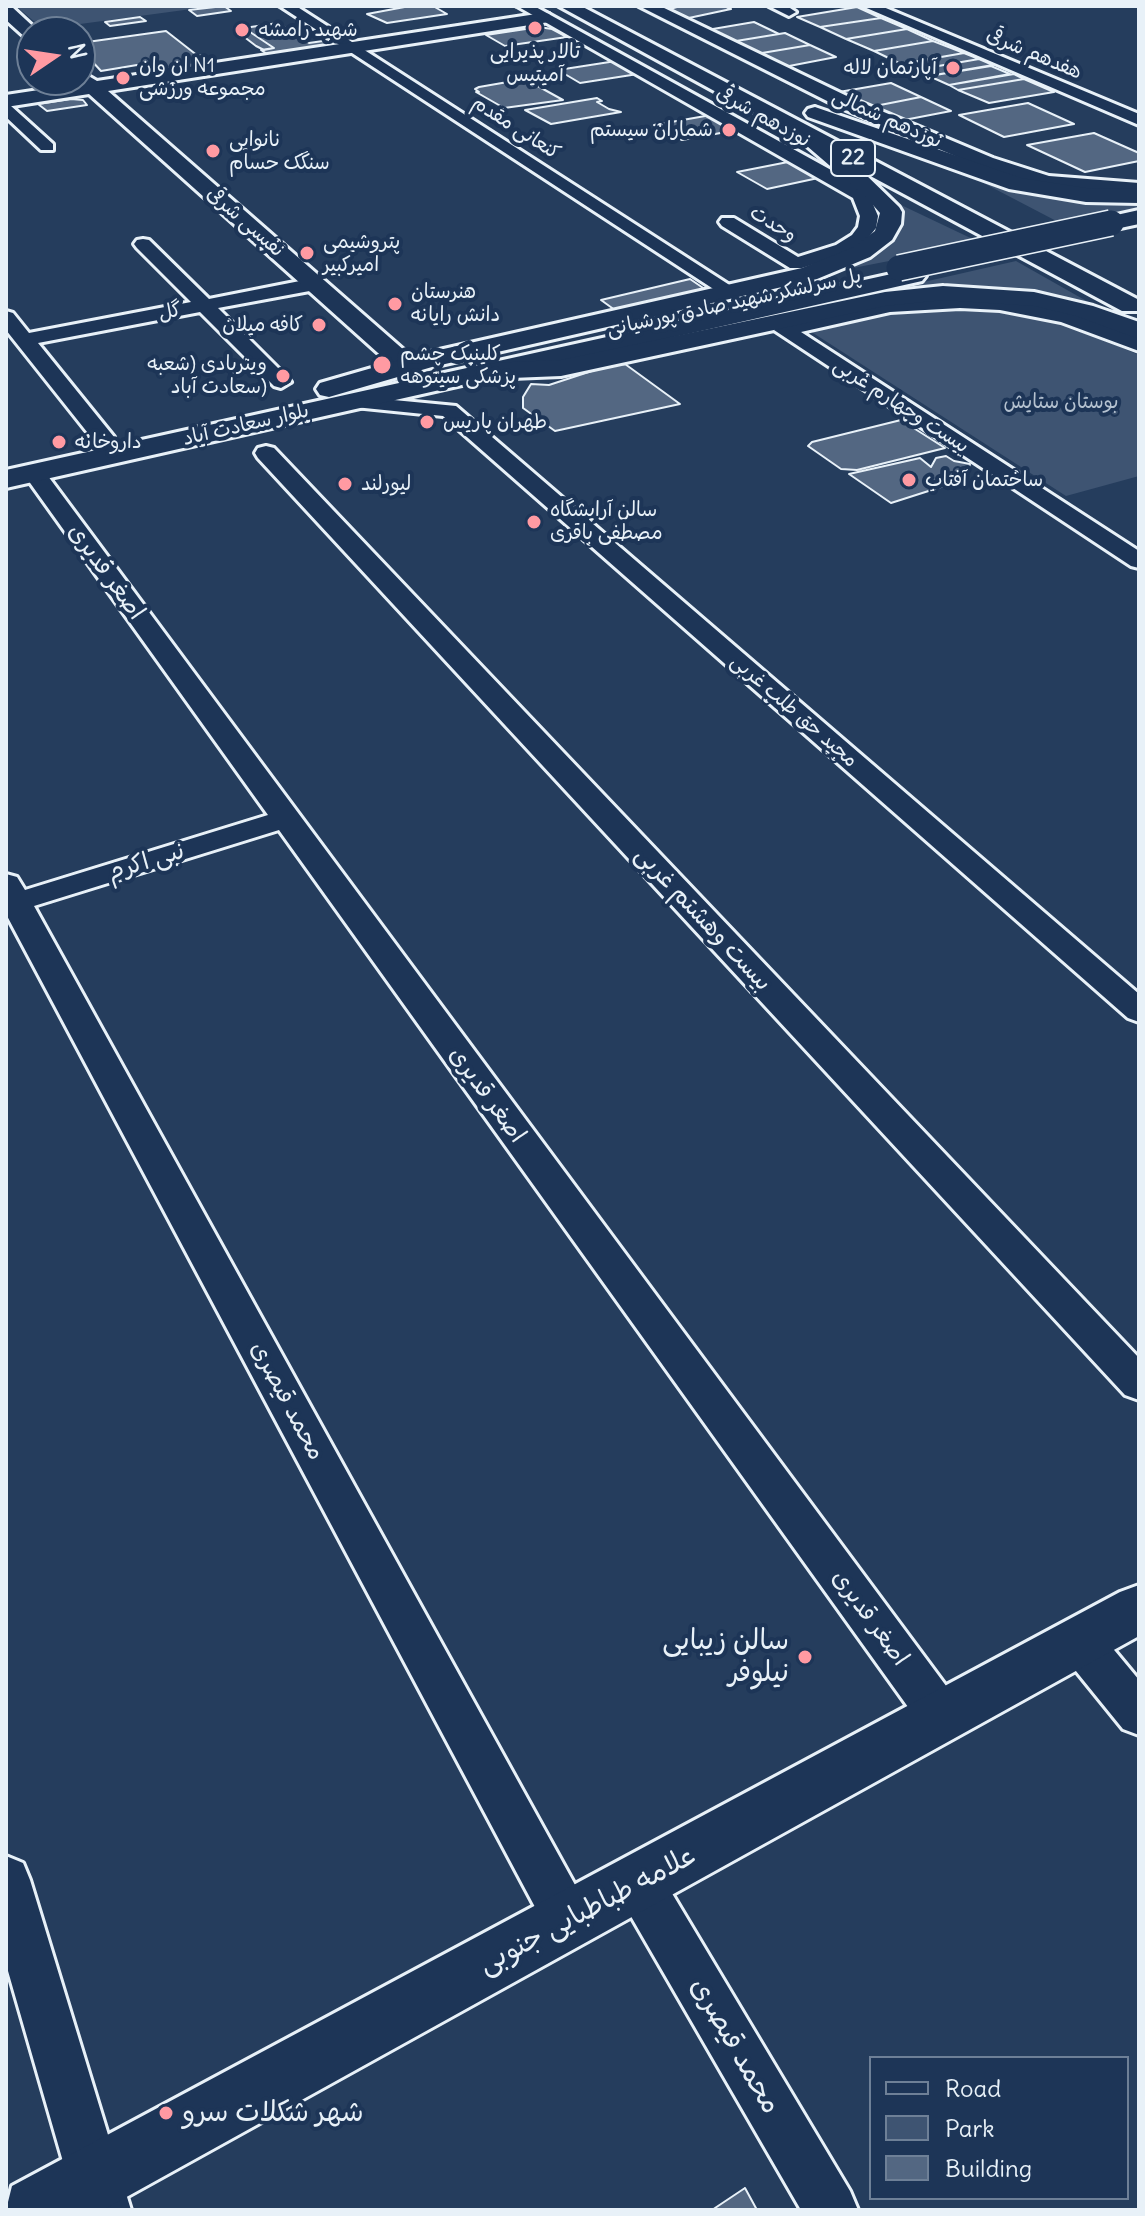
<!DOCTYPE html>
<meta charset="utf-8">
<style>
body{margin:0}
#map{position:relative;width:1145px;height:2216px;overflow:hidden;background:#253d5d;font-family:Delius,sans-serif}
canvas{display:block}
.frame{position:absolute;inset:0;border:8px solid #e8f1f8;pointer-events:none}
.legend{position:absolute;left:869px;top:2056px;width:260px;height:144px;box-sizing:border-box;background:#1d3557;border:2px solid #6e8097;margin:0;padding:10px 14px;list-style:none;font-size:24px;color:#e8f1f8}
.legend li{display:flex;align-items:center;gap:16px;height:40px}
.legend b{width:40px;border:2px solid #6e8097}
.north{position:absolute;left:16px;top:16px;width:80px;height:80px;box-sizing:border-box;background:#1d3557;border:2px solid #6e8097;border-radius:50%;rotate:77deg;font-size:22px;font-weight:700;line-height:32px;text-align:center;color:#e8f1f8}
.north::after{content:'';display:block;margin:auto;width:28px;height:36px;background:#ff9aa2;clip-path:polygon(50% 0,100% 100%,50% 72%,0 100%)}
</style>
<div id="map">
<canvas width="1145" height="2216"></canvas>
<div class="frame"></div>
<ul class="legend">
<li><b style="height:10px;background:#1d3557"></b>Road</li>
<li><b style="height:22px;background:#3e5472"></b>Park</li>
<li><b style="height:22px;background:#536782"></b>Building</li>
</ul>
<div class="north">N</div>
</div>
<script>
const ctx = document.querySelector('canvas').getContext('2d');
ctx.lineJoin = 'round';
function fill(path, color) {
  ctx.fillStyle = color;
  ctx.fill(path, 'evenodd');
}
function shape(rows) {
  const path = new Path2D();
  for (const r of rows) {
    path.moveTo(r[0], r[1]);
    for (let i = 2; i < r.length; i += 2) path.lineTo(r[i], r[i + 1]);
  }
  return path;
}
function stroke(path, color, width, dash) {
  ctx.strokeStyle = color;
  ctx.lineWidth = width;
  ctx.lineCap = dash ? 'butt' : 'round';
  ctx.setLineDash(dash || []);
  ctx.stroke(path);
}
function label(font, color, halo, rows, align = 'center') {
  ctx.font = font + ' Delius,"Playpen Sans Arabic",sans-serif';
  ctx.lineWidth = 8;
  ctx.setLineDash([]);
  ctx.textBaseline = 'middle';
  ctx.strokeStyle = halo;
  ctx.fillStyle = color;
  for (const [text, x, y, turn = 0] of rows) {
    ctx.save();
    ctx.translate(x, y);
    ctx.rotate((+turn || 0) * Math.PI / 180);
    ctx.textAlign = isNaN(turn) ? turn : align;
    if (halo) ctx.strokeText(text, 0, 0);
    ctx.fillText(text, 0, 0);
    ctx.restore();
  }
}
fill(shape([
 [16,6,214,6,43,29],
 [972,177,1139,200,1139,208,1064,225],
 [899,204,981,243,843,270,890,242,896,232,901,211],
 [1016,261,1090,303,989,287,906,286],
 [955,306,1007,310,1055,319,1139,355,1139,476,1066,496,810,331,905,308]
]), '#3e5472');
const building = shape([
 [224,6,231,11,197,16,189,10,224,6],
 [410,6,433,6,447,14,387,23,367,14,410,6],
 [680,6,724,6,731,9,684,19,667,10,680,6],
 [857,7,881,18,820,27,797,17,857,7],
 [140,17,146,21,110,26,105,22,140,17],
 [881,18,907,29,846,39,820,27,881,18],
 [754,22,779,34,730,42,707,30,754,22],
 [278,23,309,43,323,41,329,45,267,54,261,50,274,48,244,28,278,23],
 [539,27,552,29,567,37,505,46,486,35,539,27],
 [244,28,274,48,264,50,256,46,234,29,244,28],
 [907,29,933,41,874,51,846,39,907,29],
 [166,31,198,56,204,55,213,62,144,72,137,65,101,71,80,48,80,43,166,31],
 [785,33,810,45,756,54,730,42,785,33],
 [933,41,964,53,901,64,874,51,933,41],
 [810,45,836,57,784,67,756,54,810,45],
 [964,53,979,59,915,70,901,64,964,53],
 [979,59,993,65,929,76,915,70,979,59],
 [616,61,638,74,580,83,558,70,616,61],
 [991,66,1010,74,949,85,929,76,991,66],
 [1014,74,1024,79,958,90,949,85,1014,74],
 [525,79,563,100,504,108,476,92,479,92,475,89,479,87,525,79],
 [1024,79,1054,92,989,103,958,90,1024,79],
 [891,83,921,97,870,107,839,92,891,83],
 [921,97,951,111,899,121,870,107,921,97],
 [597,98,602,101,597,102,609,109,621,112,551,124,525,110,597,98],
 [71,99,83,100,87,105,47,111,38,104,71,99],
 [1028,103,1074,124,1004,137,959,115,1028,103],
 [711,115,737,130,682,140,654,125,711,115],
 [1094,133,1139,153,1139,161,1085,172,1027,145,1094,133],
 [793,161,823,177,767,189,737,172,793,161],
 [690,279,712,294,619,313,601,300,690,279],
 [625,364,680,404,555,431,523,408,523,397,531,384,549,385,610,365,625,364],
 [901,420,945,448,857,470,841,469,808,446,812,442,901,420],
 [946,456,954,461,970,464,966,479,891,503,849,474,920,458,931,467,936,458,946,456],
 [745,2188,757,2210,712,2210,745,2188]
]);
fill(building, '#536782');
stroke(building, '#e8f1f8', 2);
const minor = shape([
 [280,6,296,6,731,286,729,290,715,290,280,6],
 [517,6,534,6,851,181,869,195,878,216,876,228,864,243,848,253,802,268,790,268,722,226,719,222,722,218,734,218,798,257,836,245,852,235,858,227,860,216,853,198,517,6],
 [769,6,787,6,796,12,789,16,769,6],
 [862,6,881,6,1139,114,1139,125,862,6],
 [6,104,11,106,53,144,53,150,41,150,6,117,6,104],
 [143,239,149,240,209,299,315,278,324,284,315,290,218,308,288,378,291,382,281,388,274,386,200,312,38,343,114,437,103,443,95,442,6,330,6,311,13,313,29,333,191,302,137,248,134,244,137,240,143,239],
 [960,296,1000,298,1073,313,1139,338,1139,351,1061,322,1000,310,960,308,890,312,801,332,1139,551,1139,568,1131,566,774,330,777,326,890,300,960,296],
 [352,396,456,406,1139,994,1139,1022,1128,1018,443,416,345,406,342,402,345,398,352,396],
 [266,446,274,448,1139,1358,1139,1400,1125,1395,258,458,255,453,258,448,266,446],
 [34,466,42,468,958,1702,965,1717,958,1732,942,1738,926,1732,279,830,34,906,585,1903,593,1920,585,1937,568,1945,551,1937,6,914,6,874,17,877,25,890,268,815,23,473,34,466],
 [1079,1621,1095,1627,1139,1680,1139,1735,1123,1729,1063,1655,1057,1641,1063,1627,1079,1621],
 [6,1856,23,1863,30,1880,131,2210,77,2210,6,1964,6,1856],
 [638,1858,655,1865,850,2191,858,2210,801,2210,621,1899,614,1882,621,1865,638,1858]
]);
const tertiary = shape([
 [6,6,12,7,39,32,32,32,32,39,26,38,6,20,6,6],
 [639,6,660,6,853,99,993,158,1049,176,1139,183,1139,195,1047,188,979,166,839,107,639,6],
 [543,13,549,14,551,18,549,22,108,91,405,351,408,356,405,361,396,363,387,361,89,94,6,107,6,95,78,84,74,80,80,80,80,71,97,81,543,13],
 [1139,1585,1139,1636,103,2210,6,2210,12,2186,1120,1592,1139,1585]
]);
const secondary = shape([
 [1139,210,1139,224,1111,230,1103,228,1100,223,1103,218,1139,210],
 [914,269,922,271,926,276,922,281,6,488,6,470,914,269]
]);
const trunk = shape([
 [559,6,581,6,1139,300,1139,311,1122,311,863,172,899,207,902,212,901,224,892,240,870,257,817,279,432,367,329,397,320,395,316,389,320,383,417,355,802,268,854,247,875,231,880,213,865,196,793,134,559,6],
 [815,107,1021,178,1086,188,1139,189,1139,203,1086,202,1009,189,808,117,805,113,808,109,815,107],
 [943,286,1034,292,1093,306,1139,322,1139,339,1076,316,1034,306,943,300,885,306,561,376,487,379,478,377,474,371,478,365,487,363,561,360,885,292,943,286]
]);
stroke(minor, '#e8f1f8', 6);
stroke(tertiary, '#e8f1f8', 6);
stroke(secondary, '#e8f1f8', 6);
stroke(trunk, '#e8f1f8', 6);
fill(minor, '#1d3557');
fill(tertiary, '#1d3557');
fill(secondary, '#1d3557');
fill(trunk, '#1d3557');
const secondaryBridge = shape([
 [899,268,1111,223]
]);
stroke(secondaryBridge, '#e8f1f8', 28, []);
stroke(secondaryBridge, '#1d3557', 25);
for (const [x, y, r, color] of [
 [535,28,8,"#ff9aa2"],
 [242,30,8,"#ff9aa2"],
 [953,68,8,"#ff9aa2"],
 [123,78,8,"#ff9aa2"],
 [729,130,8,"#ff9aa2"],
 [213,151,8,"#ff9aa2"],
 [307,253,8,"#ff9aa2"],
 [395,304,8,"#ff9aa2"],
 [319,325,8,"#ff9aa2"],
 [382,365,10,"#ff9aa2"],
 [283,376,8,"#ff9aa2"],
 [427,422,8,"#ff9aa2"],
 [59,442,8,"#ff9aa2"],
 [909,480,8,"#ff9aa2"],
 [345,484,8,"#ff9aa2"],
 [534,522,8,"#ff9aa2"],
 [805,1657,8,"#ff9aa2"],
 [166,2113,8,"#ff9aa2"]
]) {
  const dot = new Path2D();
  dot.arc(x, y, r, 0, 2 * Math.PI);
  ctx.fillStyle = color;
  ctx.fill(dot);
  stroke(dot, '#1d3557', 3);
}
label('20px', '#e8f1f8', '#1d3557', [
 ["شهید رامشه",258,30],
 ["تالار پذیرایی",535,52,"center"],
 ["آمیتیس",535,75,"center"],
 ["ان وان N1",139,66],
 ["مجموعه ورزشی",139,89],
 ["آپارتمان لاله",937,68,"right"],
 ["شماران سیستم",713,130,"right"],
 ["نانوایی",229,140],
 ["سنگک حسام",229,163],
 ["پتروشیمی",323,242],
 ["امیرکبیر",323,265],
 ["هنرستان",411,292],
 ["دانش رایانه",411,315],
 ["کافه میلان",303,325,"right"],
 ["کلینیک چشم",400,354],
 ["پزشکی سینوهه",400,377],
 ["وینربادی (شعبه",267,364,"right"],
 ["سعادت آباد)",267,387,"right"],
 ["طهران پاریس",443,422],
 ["داروخانه",75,442],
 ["ساختمان آفتاب",925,480],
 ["لیورلند",361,484],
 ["سالن آرایشگاه",550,510],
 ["مصطفی باقری",550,533]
], 'left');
label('20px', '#e8f1f8', '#1d3557', [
 ["هفدهم شرقی",1034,54,23],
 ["نوزدهم شرقی",763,117,29],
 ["نوزدهم شمالی",887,119,24],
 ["کنعانی مقدم",516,128,33],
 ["نفیسی شرقی",245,222,41],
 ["وحدت",773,224,32],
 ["پل سرلشکر شهید صادق پورشیانی",734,303,-12],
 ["گل",170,312,-11],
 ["بیست وچهارم غربی",901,406,33],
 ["بلوار سعادت آباد",246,425,-13],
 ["مجید حق طلب غربی",794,711,41]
]);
label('20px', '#b5c2d0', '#1d3557', [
 ["بوستان ستایش",1061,402]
]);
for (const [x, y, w] of [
 [853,158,44]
]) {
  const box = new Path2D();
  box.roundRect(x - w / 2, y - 18, w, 36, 6);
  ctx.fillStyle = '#1d3557';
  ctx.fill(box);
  stroke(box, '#e8f1f8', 2);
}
label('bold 22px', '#e8f1f8', null, [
 ["22",853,158]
]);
label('24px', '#e8f1f8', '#1d3557', [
 ["اصغر قدیری",106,572,54],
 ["نبی اکرم",146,862,-17],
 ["بیست وهشتم غربی",703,919,47],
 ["اصغر قدیری",487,1095,54],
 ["محمد قیصری",287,1401,62],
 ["اصغر قدیری",870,1618,54]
]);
label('28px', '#e8f1f8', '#1d3557', [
 ["سالن زیبایی",789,1641],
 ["نیلوفر",789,1673],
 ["شهر شکلات سرو",182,2113,"left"]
], 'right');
label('28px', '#e8f1f8', '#1d3557', [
 ["علامه طباطبایی جنوبی",588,1910,-28],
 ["محمد قیصری",735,2046,60]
]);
</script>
